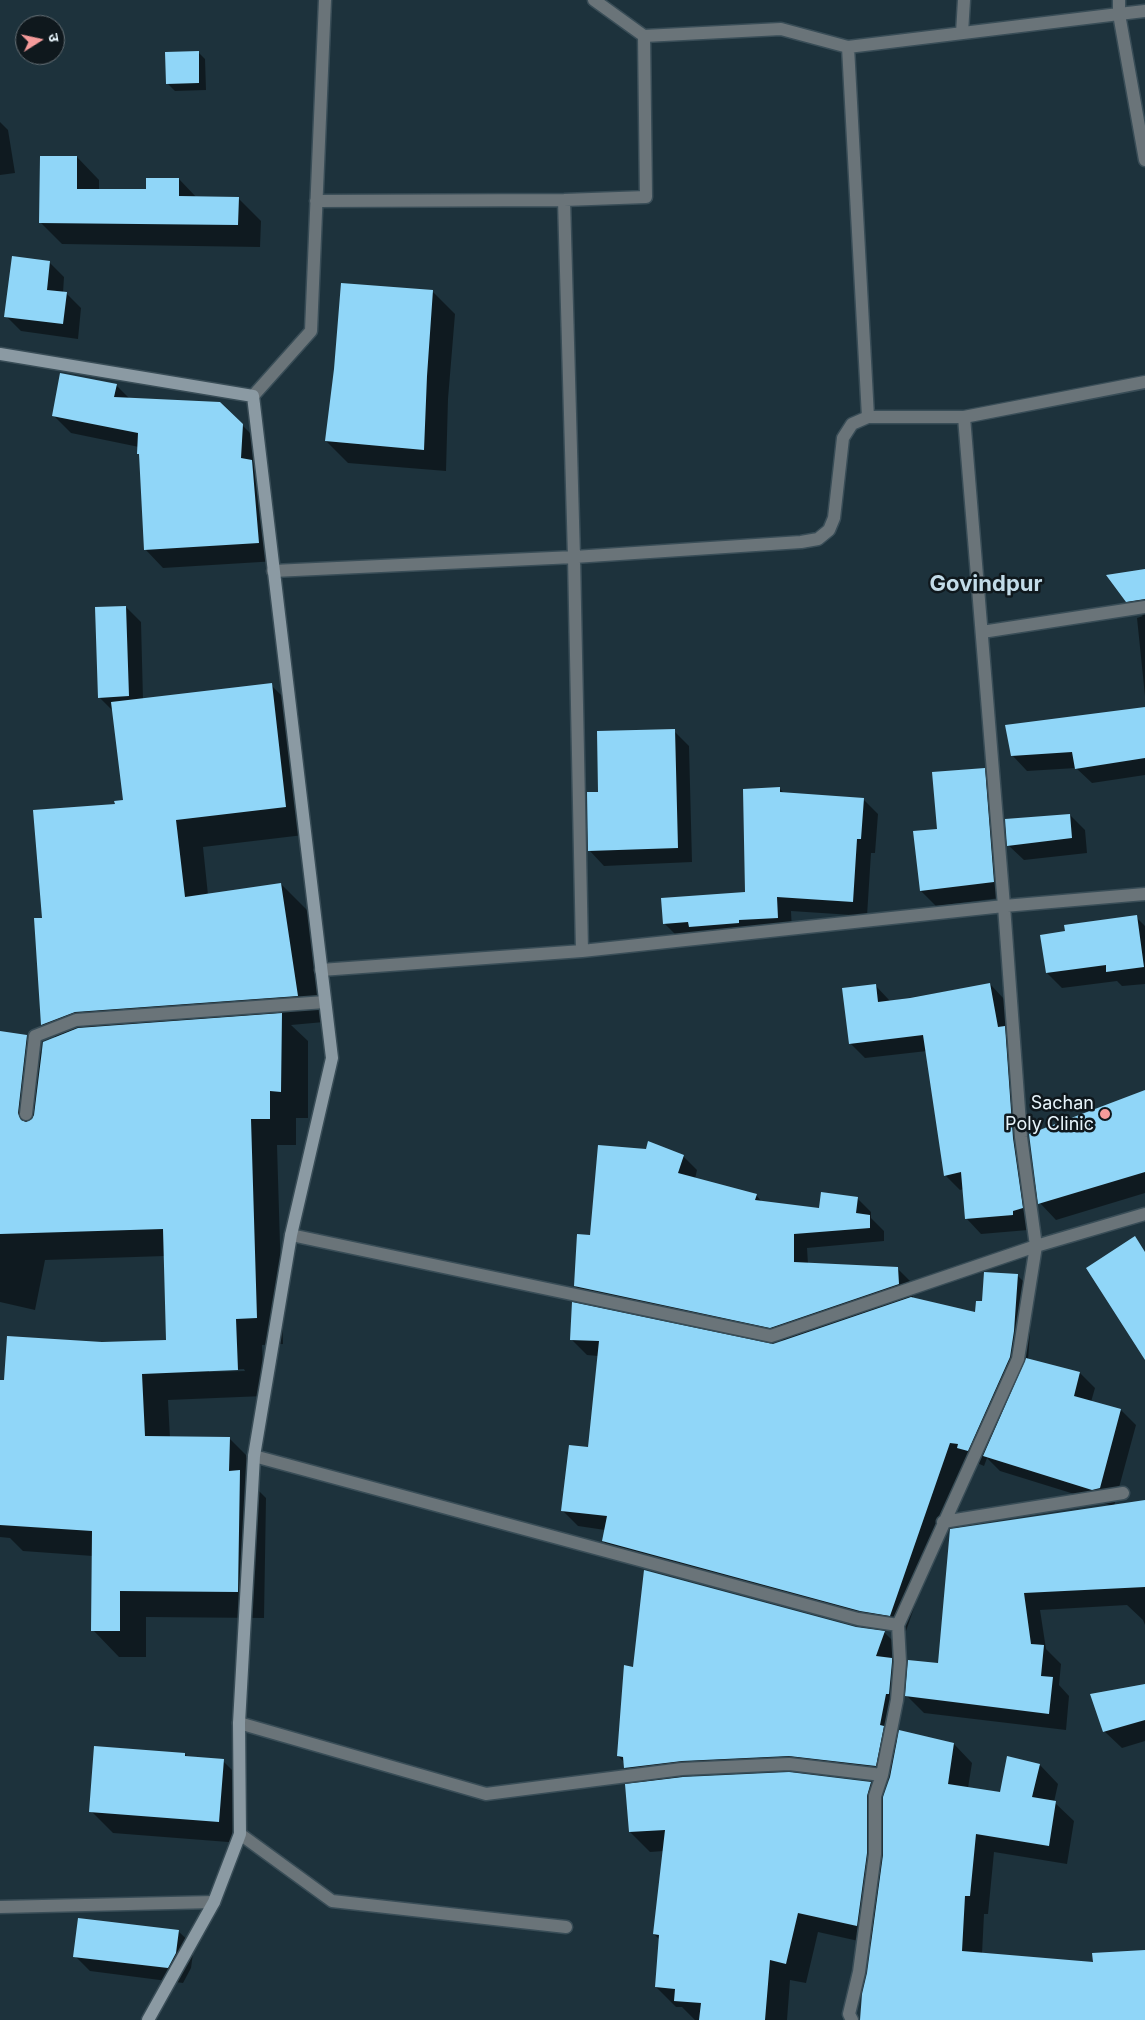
<!DOCTYPE html>
<meta charset="utf-8">
<style>
body{margin:0}
#map{position:relative;width:1145px;height:2020px;overflow:hidden;background:#1d323c;font-family:Inter,"Noto Sans Devanagari",sans-serif}
canvas{display:block}
.north{position:absolute;left:15px;top:15px;width:50px;height:50px;box-sizing:border-box;background:#0f181d;border:1px solid #667076;border-radius:50%;rotate:80deg;font-size:14px;font-weight:700;line-height:20px;text-align:center;color:#e8f5fc}
.north::after{content:'';display:block;margin:auto;width:18px;height:22px;background:#f59b9b;clip-path:polygon(50% 0,100% 100%,50% 72%,0 100%)}
</style>
<div id="map">
<canvas width="1145" height="2020"></canvas>
<div class="north">उ</div>
</div>
<script>
const ctx = document.querySelector('canvas').getContext('2d');
ctx.lineJoin = 'round';
function fill(path, color) {
  ctx.fillStyle = color;
  ctx.fill(path, 'evenodd');
}
function shape(rows) {
  const path = new Path2D();
  for (const r of rows) {
    path.moveTo(r[0], r[1]);
    for (let i = 2; i < r.length; i += 2) path.lineTo(r[i], r[i + 1]);
  }
  return path;
}
function stroke(path, color, width, dash) {
  ctx.strokeStyle = color;
  ctx.lineWidth = width;
  ctx.lineCap = dash ? 'butt' : 'round';
  ctx.setLineDash(dash || []);
  ctx.stroke(path);
}
function label(font, color, halo, rows, align = 'center') {
  ctx.font = font + ' Inter,sans-serif';
  ctx.lineWidth = 5;
  ctx.setLineDash([]);
  ctx.textBaseline = 'middle';
  ctx.strokeStyle = halo;
  ctx.fillStyle = color;
  for (const [text, x, y, turn = 0] of rows) {
    ctx.save();
    ctx.translate(x, y);
    ctx.rotate((+turn || 0) * Math.PI / 180);
    ctx.textAlign = isNaN(turn) ? turn : align;
    if (halo) ctx.strokeText(text, 0, 0);
    ctx.fillText(text, 0, 0);
    ctx.restore();
  }
}
fill(shape([
 [198,52,205,59,206,90,175,91,168,84],
 [0,122,8,130,15,173,0,175],
 [77,157,99,180,99,190,147,191,179,179,197,198,238,198,261,221,260,247,62,244,40,222],
 [49,262,64,277,63,293,66,293,81,308,78,339,21,331,6,316],
 [433,292,455,314,448,399,446,471,348,463,326,441],
 [116,385,130,399,220,403,260,443,259,469,270,480,277,561,163,568,145,549,141,456,138,453,139,447,71,433,53,415],
 [1145,570,1145,696,1137,618,1143,616,1127,601],
 [126,607,141,622,143,700,271,685,298,712,312,834,203,847,208,895,281,884,308,911,324,1022,291,1025,308,1041,308,1118,296,1118,296,1145,277,1145,283,1344,262,1345,264,1396,168,1400,170,1438,229,1438,256,1465,256,1488,266,1498,264,1618,146,1617,146,1657,119,1657,93,1630,93,1556,23,1551,10,1538,0,1537,0,1381,184,1349,165,1256,45,1260,35,1310,0,1302,0,1032,26,1036,43,1053,56,1038,42,1024,44,919,116,805,125,801,114,712,99,697],
 [244,1369,245,1371,209,1372,209,1370],
 [1145,708,1145,775,1092,783,1076,768,1027,771,1012,755],
 [674,731,689,746,692,862,604,866,589,850,599,793],
 [984,769,999,784,1008,897,936,906,921,891,938,830],
 [780,789,785,794,863,799,878,814,875,853,871,853,867,916,791,911,792,932,679,938,664,923,746,894],
 [1070,815,1085,830,1087,853,1024,860,1008,845],
 [1136,917,1145,926,1145,984,1122,986,1117,981,1062,988,1047,973,1067,932],
 [990,984,1004,999,1010,1033,1028,1230,981,1234,967,1219,964,1189,960,1190,945,1175,927,1051,865,1058,850,1043,875,985,890,1001],
 [1145,1091,1145,1193,1056,1220,1040,1203],
 [683,1156,697,1170,695,1179,756,1195,762,1202,820,1210,857,1198,871,1212,871,1218,884,1231,884,1241,807,1248,808,1264,898,1269,912,1283,913,1298,977,1314,983,1302,1017,1275,1033,1291,1028,1360,1080,1373,1095,1388,1091,1402,1121,1410,1136,1425,1114,1506,1145,1502,1145,1625,1143,1620,1127,1605,1040,1610,1046,1649,1061,1664,1059,1685,1069,1696,1066,1730,924,1713,907,1696,1113,1506,1000,1471,987,1458,984,1466,966,1458,906,1631,877,1627,619,1557,603,1541,605,1530,578,1526,562,1510,589,1448,598,1356,587,1355,571,1339,773,1345,785,1341,589,1300,575,1286,591,1237],
 [856,1628,884,1632,898,1646,893,1661,905,1673,906,1677,903,1708,899,1708,894,1738,898,1742,954,1744,972,1763,968,1788,1001,1793,1040,1765,1058,1784,1054,1802,1074,1821,1067,1864,994,1852,988,1914,984,1914,982,1954,1094,1964,1145,1953,1145,2020,861,2020,872,1944,818,1932,806,1983,790,1980,787,2020,695,2020,682,2007,676,2007,656,1987,660,1940,654,1934,664,1851,650,1852,630,1832,641,1784,625,1768,625,1763,618,1756,634,1668],
 [804,1770,890,1780,885,1797,871,1783,682,1778,682,1776],
 [1145,1685,1145,1741,1122,1748,1104,1731],
 [185,1754,188,1758,223,1761,245,1783,241,1843,113,1833,91,1811],
 [178,1931,194,1946,191,1968,183,1983,90,1971,75,1956]
]), '#0007');
fill(shape([
 [199,51,199,83,166,84,165,52],
 [40,156,77,156,77,189,146,189,146,178,179,178,179,196,239,197,238,225,39,223],
 [12,256,50,261,47,290,67,292,63,324,4,317],
 [341,283,433,290,427,376,424,450,325,441,334,369],
 [60,373,117,384,114,397,220,402,243,424,241,458,252,460,259,543,144,550,139,454,137,454,138,433,52,416],
 [1145,569,1145,599,1126,602,1106,575],
 [126,606,129,696,98,698,95,607],
 [272,683,286,807,176,820,185,897,281,883,298,996,75,1012,41,1025,34,918,42,918,33,810,115,804,114,801,123,800,111,702],
 [1145,707,1145,758,1075,769,1072,752,1011,756,1005,725],
 [675,729,678,848,588,851,587,792,598,792,597,731],
 [985,768,994,882,920,891,913,831,937,829,932,772],
 [780,787,780,792,864,798,861,839,857,839,853,902,777,897,778,918,739,920,739,923,689,927,688,922,663,924,661,898,745,892,743,789],
 [1070,814,1072,838,1007,846,1005,819],
 [1137,915,1144,967,1106,972,1106,965,1046,973,1040,935,1065,931,1064,925],
 [990,983,998,1027,1005,1026,1013,1138,1023,1208,1013,1211,1013,1215,965,1219,961,1172,944,1176,923,1035,849,1044,842,988,876,984,878,1002,910,998],
 [282,1013,281,1092,270,1091,270,1119,251,1119,257,1318,236,1319,238,1370,142,1374,145,1436,230,1437,229,1471,240,1470,238,1592,120,1591,120,1631,91,1631,92,1531,0,1525,0,1380,4,1380,7,1336,102,1342,166,1340,163,1229,0,1234,0,1031,27,1035,18,1113,21,1120,26,1122,32,1119,34,1115,43,1042,78,1028],
 [1145,1090,1145,1172,1038,1204,1029,1134],
 [648,1141,684,1155,678,1173,757,1194,755,1200,819,1208,821,1192,858,1197,856,1213,870,1215,870,1228,794,1234,794,1262,898,1267,899,1284,770,1328,574,1286,577,1234,590,1235,598,1145,646,1149],
 [1135,1236,1145,1252,1145,1360,1086,1268],
 [984,1272,1018,1274,1014,1331,1010,1357,968,1451,957,1448,958,1444,950,1443,890,1616,860,1611,602,1541,607,1516,561,1511,569,1445,588,1447,599,1341,570,1340,572,1302,773,1344,911,1297,975,1312,976,1301,982,1301],
 [1026,1358,1080,1372,1074,1396,1121,1409,1100,1488,1092,1490,983,1456],
 [1145,1500,1145,1587,1024,1593,1031,1644,1044,1645,1041,1676,1053,1677,1049,1714,905,1696,908,1660,938,1663,950,1529],
 [644,1570,856,1627,885,1631,876,1656,892,1658,892,1662,889,1694,886,1694,880,1725,884,1726,876,1766,789,1756,682,1761,624,1768,623,1757,617,1756,624,1665,633,1667],
 [1145,1684,1145,1720,1103,1732,1090,1694],
 [899,1730,954,1743,948,1784,1000,1792,1007,1756,1040,1764,1032,1797,1056,1801,1049,1846,976,1834,970,1896,965,1896,962,1951,1093,1962,1092,1953,1145,1950,1145,2020,860,2020,862,1994,867,1973,883,1855,883,1797,890,1777],
 [94,1746,185,1753,185,1756,224,1759,219,1822,89,1812],
 [789,1772,871,1782,867,1796,867,1853,857,1926,798,1913,786,1964,770,1960,765,2020,699,2020,701,2003,674,2001,675,1989,655,1987,659,1935,653,1934,665,1830,629,1832,625,1784,683,1777],
 [78,1918,179,1930,176,1953,168,1968,73,1957]
]), '#90d6f8');
const street = shape([
 [594,0,644,36,781,29,848,47,1119,14,1119,0],
 [1145,11,1119,14,1145,160],
 [962,33,964,0],
 [848,47,868,417],
 [564,200,574,557,582,951],
 [316,201,564,200,646,197,644,36],
 [253,396,311,331,325,0],
 [273,571,574,557,801,542,818,539,829,530,834,518,843,438,852,424,868,417,964,417],
 [982,632,1145,607],
 [321,970,582,951,1004,906,1145,894],
 [26,1114,35,1036,76,1020,325,1002],
 [291,1235,771,1336,1036,1246,1145,1214],
 [254,1456,858,1619,898,1625],
 [943,1522,1123,1493],
 [239,1723,486,1794,682,1769,789,1764,882,1775],
 [240,1834,332,1901,566,1927],
 [0,1907,214,1902],
 [852,2020,849,2014,859,1972,875,1854,875,1796,882,1775,897,1700,900,1662,898,1625,1018,1359,1036,1246,1021,1137,1004,906,964,417,1145,382]
]);
const secondary = shape([
 [0,354,253,396,332,1058,291,1235,254,1456,239,1723,240,1834,214,1902,148,2020]
]);
stroke(street, '#394d57', 15);
stroke(secondary, '#394d57', 15);
stroke(street, '#6a7479', 12);
stroke(secondary, '#8b9aa3', 12);
for (const [x, y, r, color] of [
 [1105,1114,6,"#f59b9b"]
]) {
  const dot = new Path2D();
  dot.arc(x, y, r, 0, 2 * Math.PI);
  ctx.fillStyle = color;
  ctx.fill(dot);
  stroke(dot, '#0f181d', 2);
}
label('18px', '#e8f5fc', '#0f181d', [
 ["Sachan",1094,1104],
 ["Poly Clinic",1094,1125]
], 'right');
label('bold 22px', '#c2dbe8', '#0f181d', [
 ["Govindpur",986,584]
]);
</script>
